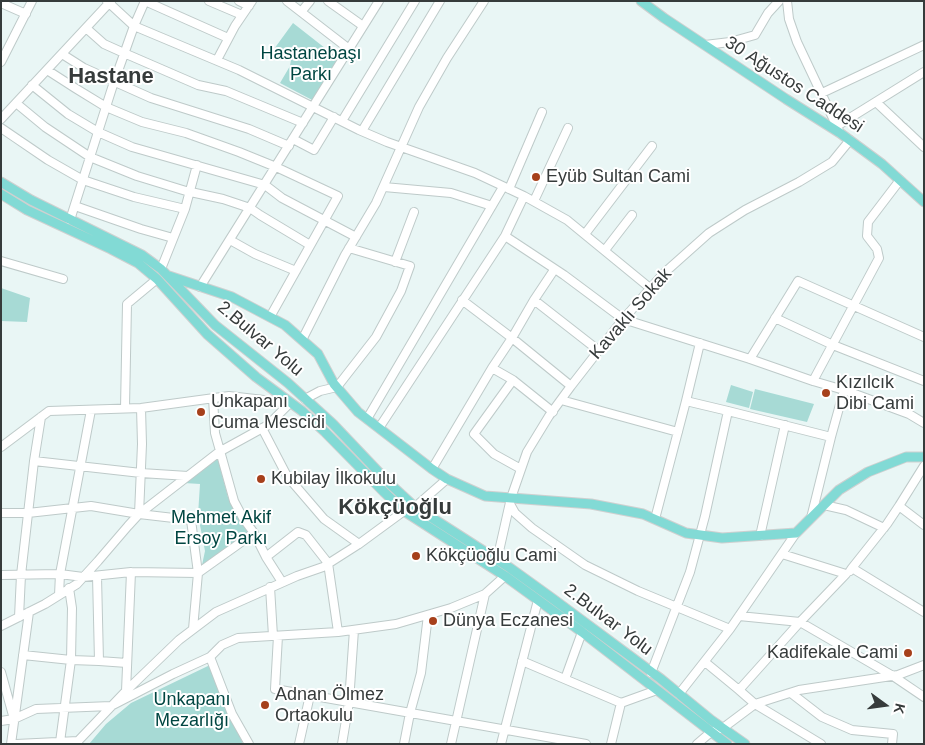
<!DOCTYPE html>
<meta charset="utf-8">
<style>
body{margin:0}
#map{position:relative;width:925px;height:745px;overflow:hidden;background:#e9f6f5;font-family:Arial,sans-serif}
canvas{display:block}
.frame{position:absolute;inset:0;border:2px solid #363b3b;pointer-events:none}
.north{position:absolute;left:860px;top:680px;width:50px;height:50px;-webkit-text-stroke:4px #fff;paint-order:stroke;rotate:104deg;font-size:14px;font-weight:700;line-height:20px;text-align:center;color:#363b3b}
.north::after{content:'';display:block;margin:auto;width:18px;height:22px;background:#363b3b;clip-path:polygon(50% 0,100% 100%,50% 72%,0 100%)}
</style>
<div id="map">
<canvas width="925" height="745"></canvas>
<div class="frame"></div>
<div class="north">K</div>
</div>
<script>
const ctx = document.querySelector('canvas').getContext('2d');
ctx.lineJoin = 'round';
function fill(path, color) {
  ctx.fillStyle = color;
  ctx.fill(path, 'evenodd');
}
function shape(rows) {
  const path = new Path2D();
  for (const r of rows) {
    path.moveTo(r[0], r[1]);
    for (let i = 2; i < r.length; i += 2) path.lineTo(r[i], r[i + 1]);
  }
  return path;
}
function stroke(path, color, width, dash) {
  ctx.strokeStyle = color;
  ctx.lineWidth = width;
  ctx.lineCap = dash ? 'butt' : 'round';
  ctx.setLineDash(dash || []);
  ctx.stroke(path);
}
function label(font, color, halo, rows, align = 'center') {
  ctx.font = font + ' Arial,sans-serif';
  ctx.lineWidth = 4;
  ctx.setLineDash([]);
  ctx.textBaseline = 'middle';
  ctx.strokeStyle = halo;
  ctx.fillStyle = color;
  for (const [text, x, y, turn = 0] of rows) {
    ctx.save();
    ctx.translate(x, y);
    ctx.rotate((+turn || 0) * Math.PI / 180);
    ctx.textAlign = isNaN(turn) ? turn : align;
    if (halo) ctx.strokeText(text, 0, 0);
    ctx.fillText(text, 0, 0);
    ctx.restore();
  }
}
fill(shape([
 [293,23,339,59,314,101,280,83,290,66,291,60,274,49],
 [1,288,30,298,27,322,1,321],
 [731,385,753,392,749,408,726,402],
 [755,389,814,404,807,422,750,409],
 [217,456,228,497,236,514,244,524,249,533,202,565,205,551,198,515,200,484,184,483],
 [210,665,243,744,89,744,106,724,131,703]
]), '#a7dad5');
const minor = shape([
 [107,1,134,26,145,1,228,38],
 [209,1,242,15],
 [239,1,249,6],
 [287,1,349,49],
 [328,1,363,26],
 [787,1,789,19,797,42,840,133],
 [1,3,26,14],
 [301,12,310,1],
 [86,28,104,44,124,53,198,85,226,91,303,123],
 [705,45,730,42,755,35,768,13,779,1],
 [62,54,84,68,151,98,249,129,289,146],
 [217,60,235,26,252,1],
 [1,62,32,1],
 [47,70,75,88,106,107,142,122,186,133,239,152,276,167,338,196,270,317],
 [32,85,68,114,98,132,132,147,265,185,282,198,356,237],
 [822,93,924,45],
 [876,102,924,147],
 [16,103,45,127,90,157,137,176,186,191,223,199,250,208,260,215,310,245],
 [1,119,111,1],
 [342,121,415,1],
 [837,126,924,72],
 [1,128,48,160,83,180,134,197,185,209,161,269],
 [362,131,440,1],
 [293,139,314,150,334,117],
 [384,187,451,193,492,206],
 [509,189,542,112],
 [534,201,568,128],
 [75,206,141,229,173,238],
 [185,209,197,165],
 [70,220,112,88,134,26,239,70,359,130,387,142,475,173,524,196,567,220,650,288],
 [585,234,652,146],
 [505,236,564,275,623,319,750,359,813,381,844,390,909,414,924,423],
 [230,240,255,254,296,271],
 [605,250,632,215],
 [1,261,63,279],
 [395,262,414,212],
 [200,287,379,1],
 [462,300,512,338,534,300,554,270],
 [534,300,598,350],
 [775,318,833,345,924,381],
 [302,340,345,255,376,203,419,107,447,58,484,1],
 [750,359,798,281,924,337],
 [492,368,513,380,553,412],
 [513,380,474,434,494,454,521,469],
 [813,381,879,258,877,249,867,236,868,222,900,180],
 [213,398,215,433,234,501,243,518,254,533,266,557,282,582],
 [305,399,320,391,337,387,376,337,401,291,410,266,349,248],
 [561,400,678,432],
 [686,401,700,343],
 [125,408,127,304,157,279],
 [41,417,34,461,141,473,188,476],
 [367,419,503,187],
 [262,428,287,476,324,519,359,544],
 [379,428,505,236,524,196],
 [831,437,844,390],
 [1,447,49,411,141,408,229,396,290,403],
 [432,469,492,368,512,338,571,386],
 [510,504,515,513,532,528,585,565,638,591,730,629,679,694],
 [824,505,846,510,884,528],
 [899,506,924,525],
 [415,507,447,479],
 [1,513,28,513,91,506,139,514,191,520,198,573,193,629],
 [139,514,142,444,141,408],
 [655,519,686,401,728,411],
 [760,536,785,425],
 [266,557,298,532,306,535,328,563,338,632],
 [497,560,511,498,527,452,549,416,571,386,620,323,663,274,709,233,745,210,799,182,832,162,850,140],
 [852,568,887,524,899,506,924,466],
 [850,571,852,568,924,612],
 [1,575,60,574,91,410],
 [97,576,99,661,127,663],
 [270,587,273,636],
 [69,588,72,608,71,660,99,661],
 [59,595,60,574,83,577,131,572,198,573,254,533],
 [739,616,800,622,893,676,924,697],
 [19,617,21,575,34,461],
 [1,626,45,604,77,584,98,561,128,526,139,514,219,452,268,425,290,403],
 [730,629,796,533],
 [278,636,275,689,586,744],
 [23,655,71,660,60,742],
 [210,657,232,714,249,744],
 [522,661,621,703,611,744],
 [705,662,739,690],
 [1,672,14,719,1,721],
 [651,673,690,572,705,516,728,411,831,437,811,518],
 [565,679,582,632],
 [126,691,131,572],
 [791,693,822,717,852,730,893,734,892,744],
 [621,703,657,690],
 [755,704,799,690,898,675,924,665],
 [755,704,821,744],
 [14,719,36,709,111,706,173,674,210,657,222,645,238,638,338,632,396,624,451,608,485,594,505,576],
 [11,744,29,612],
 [16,744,78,741],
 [77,744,79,740,126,691,179,640,216,612,297,576,323,567,359,544,404,511],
 [299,744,310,695],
 [342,744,349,702,354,630],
 [404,744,410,713,421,673,428,615],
 [451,744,485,594],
 [501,744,538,600],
 [697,744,711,732,723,728,755,704,739,690,800,622,846,574,782,554]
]);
const major = shape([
 [641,1,664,18,786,99,840,133,882,164,924,202],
 [1,182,31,200,142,255,161,269,215,325,288,383,333,424,390,484,415,507,510,568,553,599,661,679,711,720,745,744],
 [1,194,27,210,111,249,138,263,157,279,207,334,256,377,302,411,325,432,384,492,404,511,505,576,582,632,727,744],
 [169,276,232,297,285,325,318,354,334,384,358,412,432,469,447,479,485,496,591,504,643,514,686,533,722,538,796,533,839,490,868,472,906,457,924,457]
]);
stroke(minor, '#becac9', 10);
stroke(major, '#cfd0d0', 11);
stroke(minor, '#fff', 8);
stroke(major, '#82dad5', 9);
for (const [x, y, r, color] of [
 [536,177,5,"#a6401b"],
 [826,393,5,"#a6401b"],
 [201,412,5,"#a6401b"],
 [261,479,5,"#a6401b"],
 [416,556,5,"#a6401b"],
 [433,621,5,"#a6401b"],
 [908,653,5,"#a6401b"],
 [265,705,5,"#a6401b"]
]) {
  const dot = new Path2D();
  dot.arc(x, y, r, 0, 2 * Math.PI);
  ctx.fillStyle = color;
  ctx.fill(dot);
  stroke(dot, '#fff', 2);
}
label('18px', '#004642', '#fff', [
 ["Hastanebaşı",311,54],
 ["Parkı",311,75],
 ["Mehmet Akif",221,518],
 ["Ersoy Parkı",221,539],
 ["Unkapanı",192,700],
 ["Mezarlığı",192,721]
]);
label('18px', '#363b3b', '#fff', [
 ["30 Ağustos Caddesi",794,85,33],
 ["Kavaklı Sokak",631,314,-49],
 ["2.Bulvar Yolu",260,339,40],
 ["2.Bulvar Yolu",608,620,37]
]);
label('18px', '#363b3b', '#fff', [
 ["Eyüb Sultan Cami",546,177],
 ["Kızılcık",836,383],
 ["Dibi Cami",836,404],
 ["Unkapanı",211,402],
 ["Cuma Mescidi",211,423],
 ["Kubilay İlkokulu",271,479],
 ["Kökçüoğlu Cami",426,556],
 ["Dünya Eczanesi",443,621],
 ["Kadifekale Cami",898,653,"right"],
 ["Adnan Ölmez",275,695],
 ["Ortaokulu",275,716]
], 'left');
label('bold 22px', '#363b3b', '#fff', [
 ["Hastane",111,77],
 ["Kökçüoğlu",395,508]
]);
</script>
